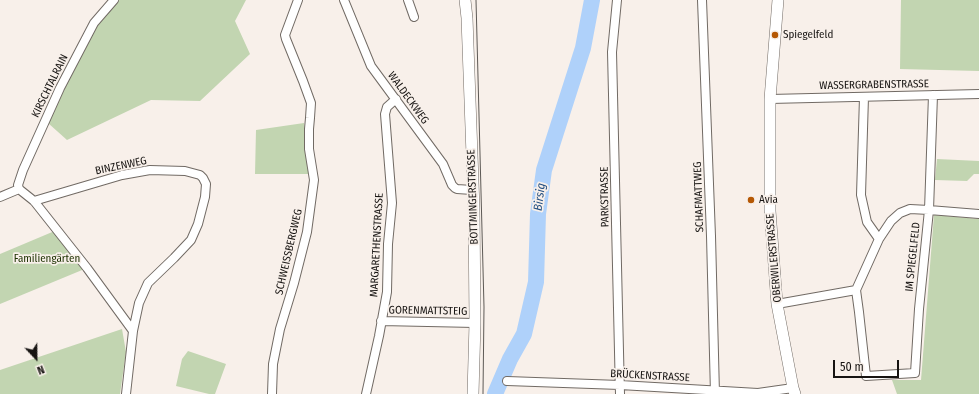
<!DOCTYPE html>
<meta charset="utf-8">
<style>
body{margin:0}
#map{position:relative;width:979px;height:394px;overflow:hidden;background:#f8f0ea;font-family:"Fira Sans Condensed",sans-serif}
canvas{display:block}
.north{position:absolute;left:16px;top:338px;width:40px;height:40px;-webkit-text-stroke:3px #f8f0ea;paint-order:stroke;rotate:158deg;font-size:11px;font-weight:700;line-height:16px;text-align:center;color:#171412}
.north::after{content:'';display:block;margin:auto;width:14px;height:18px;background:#171412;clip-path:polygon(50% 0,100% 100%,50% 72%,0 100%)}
.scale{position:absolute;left:833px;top:360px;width:66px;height:18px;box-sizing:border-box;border:2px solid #171412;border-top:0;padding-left:5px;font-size:12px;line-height:14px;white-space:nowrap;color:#171412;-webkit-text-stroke:3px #f8f0ea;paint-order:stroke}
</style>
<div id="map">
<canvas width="979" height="394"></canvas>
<div class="north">N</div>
<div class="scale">50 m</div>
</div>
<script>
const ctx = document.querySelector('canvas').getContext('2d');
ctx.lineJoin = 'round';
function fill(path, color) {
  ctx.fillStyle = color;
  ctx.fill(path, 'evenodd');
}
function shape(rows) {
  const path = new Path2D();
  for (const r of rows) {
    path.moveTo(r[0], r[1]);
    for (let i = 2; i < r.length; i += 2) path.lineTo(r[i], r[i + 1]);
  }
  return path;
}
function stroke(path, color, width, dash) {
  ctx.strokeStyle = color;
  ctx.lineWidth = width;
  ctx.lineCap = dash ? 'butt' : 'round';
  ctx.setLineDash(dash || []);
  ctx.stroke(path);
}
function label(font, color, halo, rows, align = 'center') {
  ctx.font = font + ' "Fira Sans Condensed",sans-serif';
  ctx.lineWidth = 3.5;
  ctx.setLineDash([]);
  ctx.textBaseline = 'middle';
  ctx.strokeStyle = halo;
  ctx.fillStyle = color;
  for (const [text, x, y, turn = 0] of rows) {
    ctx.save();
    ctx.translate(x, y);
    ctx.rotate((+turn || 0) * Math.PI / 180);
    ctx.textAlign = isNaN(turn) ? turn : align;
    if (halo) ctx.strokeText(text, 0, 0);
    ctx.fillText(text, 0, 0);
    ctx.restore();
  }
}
fill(shape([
 [116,0,246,0,235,21,250,54,200,101,151,100,67,140,48,123,97,22],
 [901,0,979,0,979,71,900,69],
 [304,123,310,174,255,174,256,130],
 [937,159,979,161,979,174,974,174,967,181,935,180],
 [934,215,979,219,979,394,897,394,892,380,921,380],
 [57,230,87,268,0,304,0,254],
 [122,329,126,352,120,394,0,394,0,370],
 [188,351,226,364,215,394,209,394,176,386,182,359]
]), '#c2d5b1');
stroke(shape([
 [495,394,510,359,524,334,536,282,538,214,544,170,583,48,592,0]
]), '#afd1fa', 16);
const street = shape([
 [344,0,371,66,443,164,452,185,455,188,457,189,472,190],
 [408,0,414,17],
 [617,0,612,52,620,394],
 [702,0,711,236,715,394],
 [864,97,861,195,867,222,879,239],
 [770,99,979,94],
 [19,189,34,201,87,268,133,331,126,394],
 [19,189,18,185,23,170,60,88,94,23,114,0],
 [0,197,19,189],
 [34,201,122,175,150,170,185,171,200,175,203,178,206,184,205,197,198,224,191,240,174,258,148,283,139,303,133,331],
 [856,290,859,312,866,376,915,373,919,309,929,210,933,95],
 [777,304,856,290,879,239,891,221,900,213,910,209,929,210,979,214],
 [381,321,475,323],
 [507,381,620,385,758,393,793,388],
 [272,394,273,364,280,329,294,283,307,232,314,180,309,149,309,129,310,118,311,103,303,81,286,39,285,35,298,0],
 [366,394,379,336,387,292,388,244,392,203,385,114,387,107,396,99]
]);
const secondary = shape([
 [465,0,467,18,474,210,475,323,473,394],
 [778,0,770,99,770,211,777,304,793,388,795,394]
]);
stroke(street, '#716a64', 10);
stroke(secondary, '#716a64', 12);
stroke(street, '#fff', 8);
stroke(secondary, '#fff', 11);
stroke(shape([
 [476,0,484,307,483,394]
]), '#5d5955', 1);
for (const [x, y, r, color] of [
 [775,35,4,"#b55804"],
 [751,200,4,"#b55804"]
]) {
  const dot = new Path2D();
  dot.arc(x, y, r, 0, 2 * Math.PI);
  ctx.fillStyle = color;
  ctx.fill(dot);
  stroke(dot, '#f8f0ea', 1.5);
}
label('11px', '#171412', '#f8f0ea', [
 ["Spiegelfeld",783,35],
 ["Avia",759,200]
], 'left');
label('11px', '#171412', '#f8f0ea', [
 ["WASSERGRABENSTRASSE",874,85,-1],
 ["KIRSCHTALRAIN",50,86,-64],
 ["WALDECKWEG",408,98,54],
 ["BINZENWEG",121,166,-12],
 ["BOTTMINGERSTRASSE",473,197,-92],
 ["PARKSTRASSE",605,197,-91],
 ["SCHAFMATTWEG",699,197,-92],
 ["MARGARETHENSTRASSE",377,245,-87],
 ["SCHWEISSBERGWEG",289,252,-77],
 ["IM SPIEGELFELD",913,257,-84],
 ["OBERWILERSTRASSE",774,258,-95],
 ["GORENMATTSTEIG",428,311,1],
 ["BRÜCKENSTRASSE",650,376,3]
]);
label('11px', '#1c3100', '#f8f0ea', [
 ["Familiengärten",47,259]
]);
label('italic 12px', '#224f82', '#f8f0ea', [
 ["Birsig",540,197,-83]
]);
</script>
